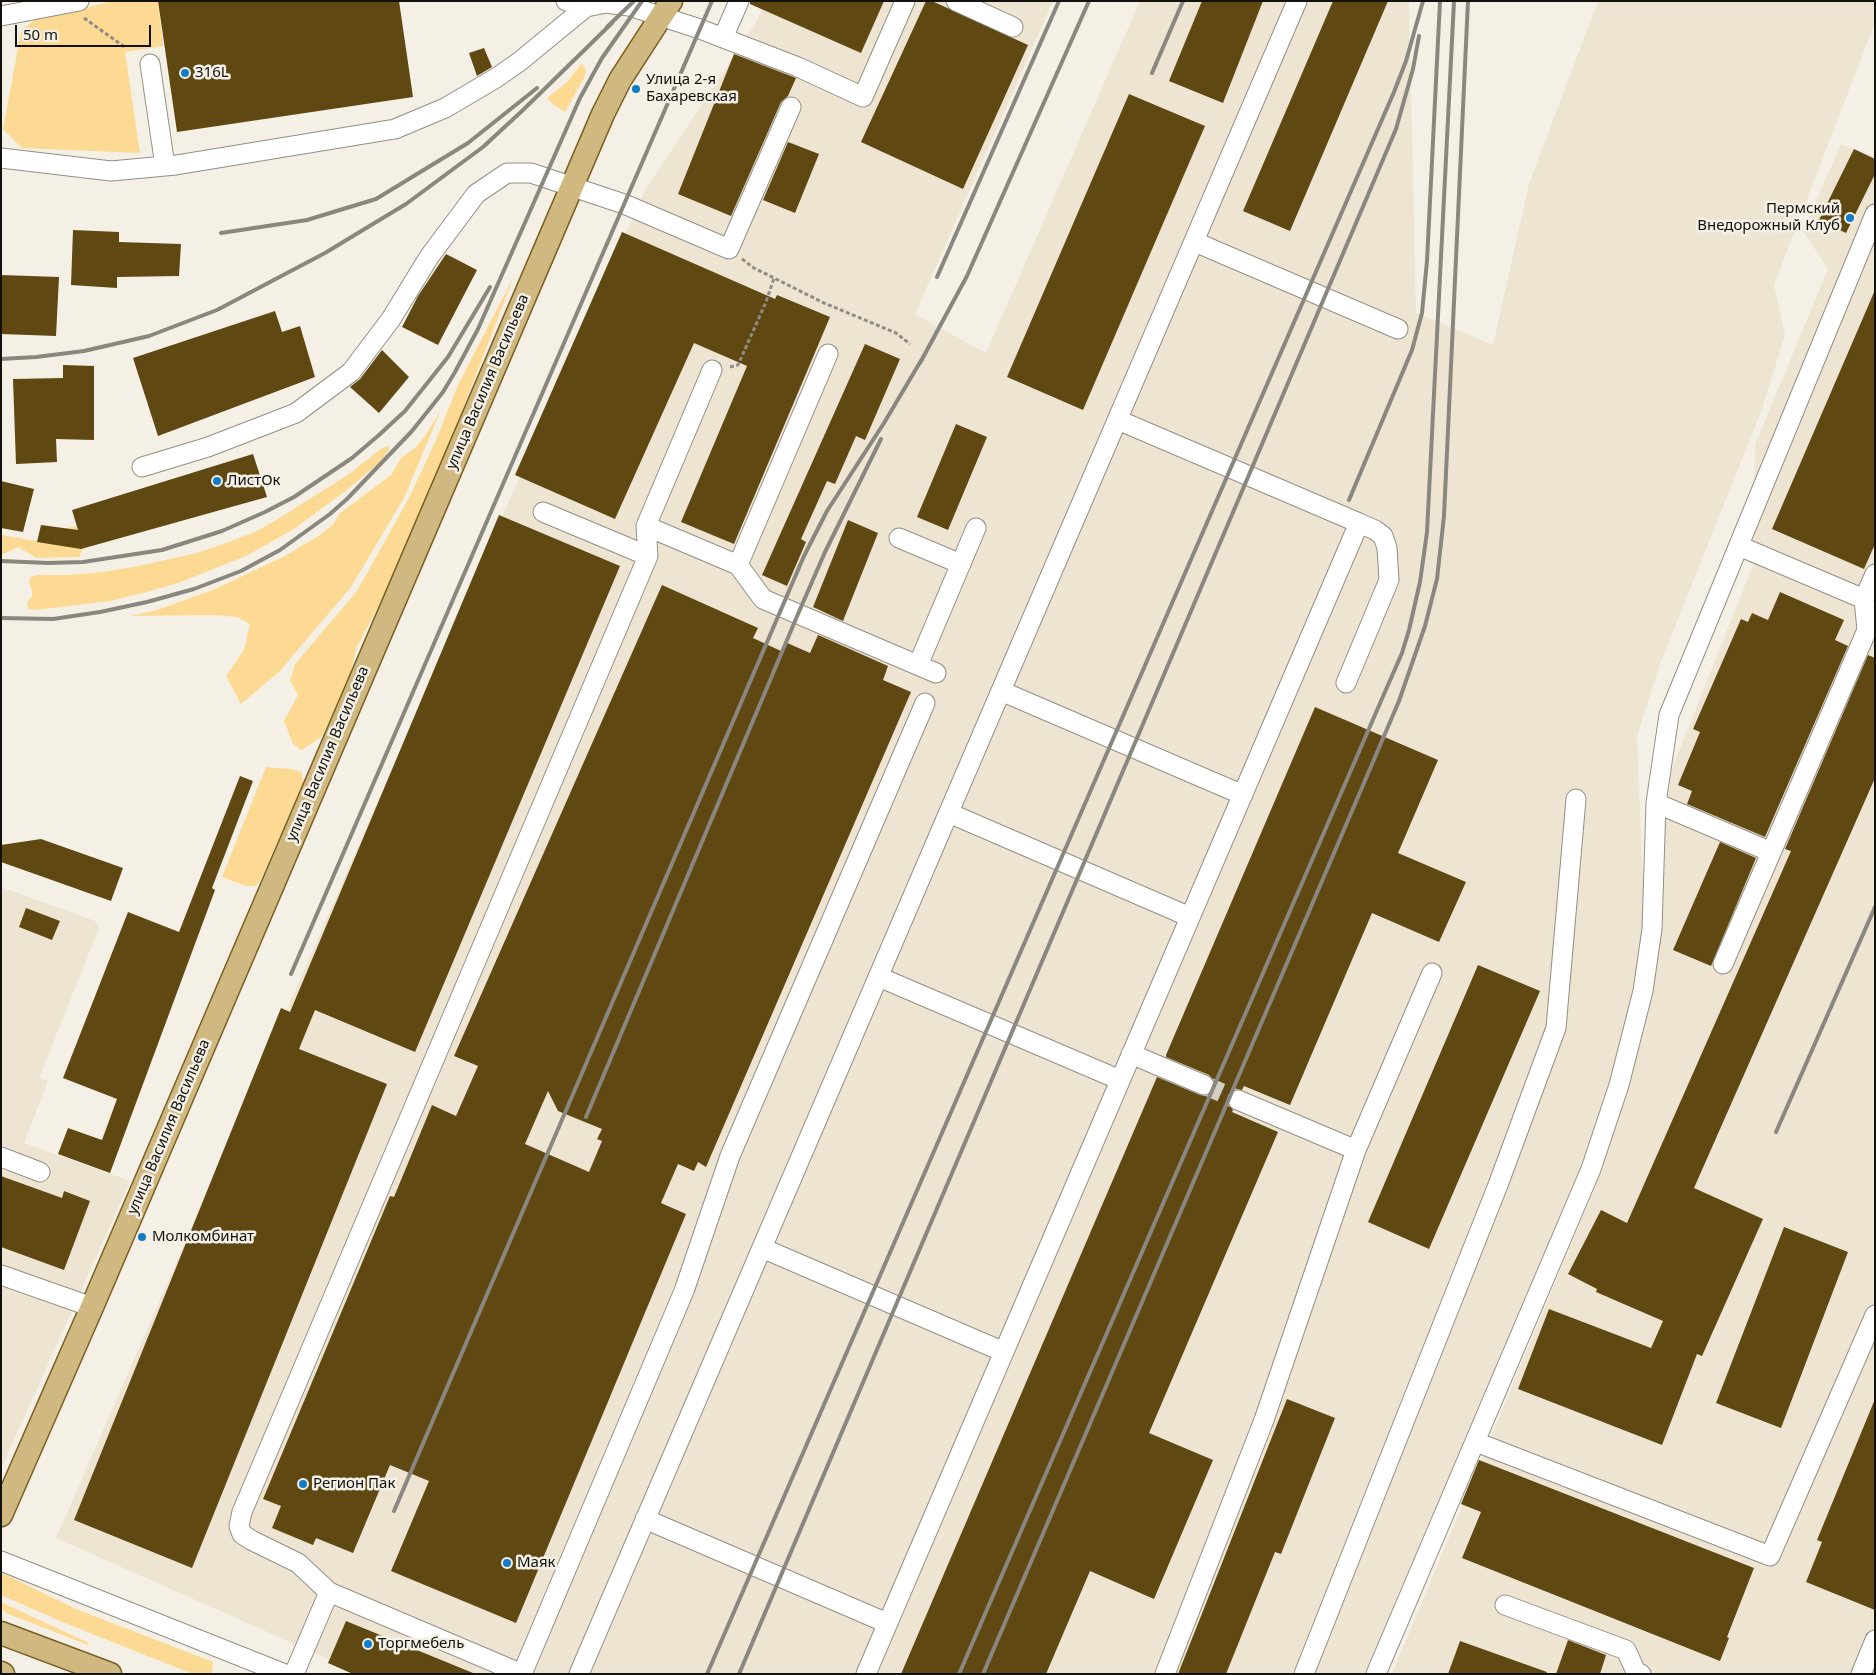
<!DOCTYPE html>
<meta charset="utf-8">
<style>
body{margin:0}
#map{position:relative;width:1876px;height:1675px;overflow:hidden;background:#f5f0e5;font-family:"Noto Sans",sans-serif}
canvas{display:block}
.frame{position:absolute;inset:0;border:2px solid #12110d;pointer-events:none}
.scale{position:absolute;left:15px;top:25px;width:136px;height:22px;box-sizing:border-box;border:2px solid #12110d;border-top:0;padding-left:6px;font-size:15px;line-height:18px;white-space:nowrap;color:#12110d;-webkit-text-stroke:4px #f5f0e5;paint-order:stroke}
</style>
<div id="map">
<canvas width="1876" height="1675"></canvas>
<div class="frame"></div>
<div class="scale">50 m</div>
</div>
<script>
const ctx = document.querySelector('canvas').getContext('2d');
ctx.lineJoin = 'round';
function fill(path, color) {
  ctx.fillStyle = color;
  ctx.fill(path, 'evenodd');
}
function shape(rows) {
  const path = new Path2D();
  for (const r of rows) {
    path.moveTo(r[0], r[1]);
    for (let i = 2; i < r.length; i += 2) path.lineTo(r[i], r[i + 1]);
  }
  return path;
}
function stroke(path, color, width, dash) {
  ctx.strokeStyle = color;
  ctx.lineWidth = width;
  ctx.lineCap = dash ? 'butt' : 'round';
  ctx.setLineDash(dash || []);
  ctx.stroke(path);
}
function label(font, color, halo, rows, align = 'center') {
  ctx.font = font + ' "Noto Sans",sans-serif';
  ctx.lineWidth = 5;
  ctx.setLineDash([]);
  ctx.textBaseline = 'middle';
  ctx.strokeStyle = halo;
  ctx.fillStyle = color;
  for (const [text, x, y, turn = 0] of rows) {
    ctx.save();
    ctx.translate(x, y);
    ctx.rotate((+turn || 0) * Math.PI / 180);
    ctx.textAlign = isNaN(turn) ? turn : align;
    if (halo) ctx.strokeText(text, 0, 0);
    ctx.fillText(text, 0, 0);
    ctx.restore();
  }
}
fill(shape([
 [766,1,1053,1,915,314,986,353,1140,1,1409,1,1416,313,1493,345,1529,184,1598,1,1875,1,1875,22,1774,285,1785,335,1762,409,1660,664,1637,736,1645,935,1627,1041,1593,1141,1371,1674,362,1674,56,1538,644,192,757,21],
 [1841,144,1875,157,1875,1674,1392,1674,1596,1185,1651,982,1670,774,1753,565,1755,445,1828,269,1803,231],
 [1,887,95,921,99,928,39,1078,48,1081,24,1143,130,1181,1,1469]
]), '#ede4d2');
fill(shape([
 [113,1,158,1,163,46,125,52,140,153,22,148,3,129,21,32,34,20],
 [582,63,586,71,584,78,565,112,554,105,547,98,567,82],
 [514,276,446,453,393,578,357,647,348,683,322,736,302,750,293,744,284,721,298,695,290,680,295,664,357,591,409,498,436,440,458,385],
 [441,410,404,498,351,587,280,671,241,704,226,676,244,650,250,624,237,617,214,615,130,616,157,610,215,589,283,557,320,535,334,523,339,514,391,475,401,458,415,448,425,436],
 [388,446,389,450,379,463,348,489,294,529,248,555,178,583,143,593,110,601,36,610,28,609,27,603,32,596,32,590,29,583,30,577,38,575,68,575,103,572,139,566,197,553,229,542,255,532,278,519,349,474,382,448],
 [76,526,83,548,79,557,37,558,18,547,1,555,1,535,64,546,67,528],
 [266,767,291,769,302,772,303,784,262,877,256,886,246,886,222,877],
 [2,1573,76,1609,213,1662,212,1674,193,1674,60,1621,1,1595],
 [1,1602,89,1643,88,1645,6,1613,1,1608]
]), '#fdda93');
fill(shape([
 [158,1,399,1,413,97,177,132],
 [750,1,884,1,861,53,750,4],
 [926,1,932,1,1028,45,963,189,861,142],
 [1202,1,1263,1,1223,103,1169,81],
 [1333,1,1388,1,1290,231,1243,211],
 [484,48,492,67,477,76,469,53],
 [734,54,796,78,788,96,781,102,731,216,678,194],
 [1129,94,1205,126,1083,410,1007,377],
 [788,142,819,154,795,213,763,200],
 [1854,149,1875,159,1875,174,1846,233,1819,220],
 [73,230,119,232,119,242,181,244,179,276,117,277,117,288,71,285],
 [622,232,775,299,777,295,830,317,734,544,681,522,747,366,694,343,615,519,515,475],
 [446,254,477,270,438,345,402,327,418,296],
 [1,275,59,277,56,336,1,334],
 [1875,290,1875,544,1864,569,1772,529],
 [275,311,282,332,300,326,315,377,158,436,133,358],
 [865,344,900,359,865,440,856,436,835,484,827,481,801,539,806,542,787,586,762,575],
 [382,350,409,377,379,413,350,387,360,379],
 [63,365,94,366,94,440,56,439,57,462,16,464,13,379,63,378],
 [956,424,987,437,948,530,917,517],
 [253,454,267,497,81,549,37,542,41,525,78,530,72,510],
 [1,481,34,489,23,532,1,528],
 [499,515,620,566,415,1052,315,1010,299,1049,387,1084,192,1568,74,1520,281,1008,290,1012],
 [848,520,878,533,843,621,813,607],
 [662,585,758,628,753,638,781,651,785,642,810,653,818,635,834,642,888,666,883,680,911,692,706,1167,698,1162,694,1171,678,1164,661,1203,686,1214,516,1623,391,1571,429,1481,390,1465,353,1553,316,1538,313,1545,272,1528,281,1506,263,1499,390,1196,394,1197,432,1105,456,1116,478,1066,454,1056],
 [548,1091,558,1111,602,1129,597,1139,602,1141,589,1172,525,1144],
 [1780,592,1844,620,1835,640,1848,646,1765,837,1687,804,1692,791,1678,785,1700,732,1693,729,1741,619,1748,622,1752,613,1768,620],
 [1868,655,1875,658,1875,778,1694,1188,1763,1219,1702,1356,1697,1354,1662,1445,1518,1389,1549,1309,1651,1348,1663,1321,1596,1292,1597,1289,1568,1274,1601,1210,1627,1223,1791,851,1785,849],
 [1315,707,1438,760,1398,853,1466,882,1439,942,1372,913,1290,1105,1244,1086,1242,1090,1236,1089,1228,1095,1227,1102,1233,1110,1232,1112,1278,1132,1149,1433,1213,1460,1154,1599,1090,1571,1046,1674,901,1674,1157,1077,1200,1095,1206,1096,1214,1090,1215,1083,1209,1075,1166,1057,1166,1055],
 [240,776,253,781,212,888,215,890,110,1173,58,1154,68,1128,102,1140,117,1099,63,1078,128,912,179,932],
 [41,839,123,868,111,901,1,862,1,845],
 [1720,842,1756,858,1711,966,1673,950],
 [26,908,60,921,52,940,19,927],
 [1478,965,1540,991,1429,1249,1368,1222],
 [1,1176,62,1198,64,1191,90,1201,64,1270,1,1247],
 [1784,1227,1848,1252,1781,1428,1716,1403],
 [1287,1399,1335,1418,1281,1554,1275,1552,1226,1674,1178,1674],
 [1875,1399,1875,1610,1806,1582,1822,1542,1817,1540],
 [1479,1460,1754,1568,1727,1637,1729,1638,1720,1661,1462,1558,1481,1512,1461,1504],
 [346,1621,473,1673,472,1674,353,1674,328,1663],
 [1568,1640,1606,1655,1600,1674,1556,1674],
 [1460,1641,1547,1672,1546,1674,1448,1674]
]), '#604812');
stroke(shape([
 [1204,1085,1238,1100]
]), '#d3cfc5', 19, [19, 9]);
const minor = shape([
 [566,1,586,7,606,3,629,6,700,29,798,67,863,97,905,1],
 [956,1,1013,27],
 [1,16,79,1],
 [723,38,739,1],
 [150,64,165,166],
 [1,158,111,171,176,165,395,129,445,108,496,78,519,62,586,7],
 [1195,242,1398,329],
 [142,467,208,447,296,413,351,372,391,319,429,257,476,194,507,173,531,173,624,204,729,249,791,107],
 [543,512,648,556],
 [646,526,738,565,763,599,936,673],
 [899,538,961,564],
 [1739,546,1864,599,1875,574],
 [738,565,828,354],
 [918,665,976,528],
 [1346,683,1389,580,1387,548,1383,536,1375,530,1359,523],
 [1001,691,1243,795],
 [1656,803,1771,852],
 [949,813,1190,917],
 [1723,964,1867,630,1864,599],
 [879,977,1120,1080],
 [1131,1054,1204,1085],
 [1238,1100,1356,1150],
 [1,1157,40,1172],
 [762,1248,1004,1352],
 [1,1275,92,1307],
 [1476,1442,1770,1556,1875,1315],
 [645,1519,887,1623],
 [1,1561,285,1674],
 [1505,1605,1626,1650,1636,1672,1641,1674],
 [294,1674,329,1592],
 [522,1674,329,1592,298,1563,251,1540,242,1534,239,1526,242,1512,648,556,646,526,712,370],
 [522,1674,684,1291,730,1156,925,703],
 [579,1674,1297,1],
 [866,1674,1359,523,1118,420],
 [1165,1674,1264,1420,1356,1150,1432,973],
 [1304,1674,1498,1185,1556,1028,1576,799],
 [1376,1674,1591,1169,1619,1085,1643,991,1652,929,1656,803,1669,715,1875,214],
 [1861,1674,1875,1640]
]);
const major = shape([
 [1,1515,92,1307,603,114,620,80,671,1],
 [1,1633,110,1674],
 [1,1673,3,1674]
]);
stroke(minor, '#948f85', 21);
stroke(major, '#795f22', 25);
stroke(shape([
 [84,18,126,48],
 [742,259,754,268,824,303,896,333,910,344],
 [730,367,738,365,766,302,774,278]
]), '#8f8c84', 3, [4, 2.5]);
stroke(minor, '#fff', 19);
stroke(major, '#d0b881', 22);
stroke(shape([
 [607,27,634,1],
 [1152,73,1183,1],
 [221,233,307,220,376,199,468,143,537,88],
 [937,277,1059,1],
 [1,359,36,357,84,351,149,336,217,310,325,253,406,204,483,147,522,111,612,23],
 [920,363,967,276,1089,1],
 [1349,500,1412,350,1422,313,1427,261,1440,1],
 [1,561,48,563,83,562,162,550,222,531,265,512,294,497,352,458,379,435,405,411,448,357,490,287],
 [1,618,53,619,100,612,147,602,194,589,241,571,280,550,330,514,347,499,412,431,443,392,455,372,478,329,580,98,602,58,642,1],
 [291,974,712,1],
 [586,1117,798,614,825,552,881,439],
 [1776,1132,1875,907],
 [394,1511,804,556,827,511,884,423,922,359],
 [707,1674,1394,92,1406,61,1423,1],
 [739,1674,1396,129,1413,69,1419,36],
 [959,1674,1381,701,1402,653,1409,630,1420,582,1427,532,1454,1],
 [983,1674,1399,701,1425,626,1437,579,1444,516,1468,1]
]), '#8a877f', 4);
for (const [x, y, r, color] of [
 [185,73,5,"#117cc7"],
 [636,89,5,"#117cc7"],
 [1850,218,5,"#117cc7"],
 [217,481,5,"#117cc7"],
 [142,1237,5,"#117cc7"],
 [303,1484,5,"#117cc7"],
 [507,1563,5,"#117cc7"],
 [368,1644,5,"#117cc7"]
]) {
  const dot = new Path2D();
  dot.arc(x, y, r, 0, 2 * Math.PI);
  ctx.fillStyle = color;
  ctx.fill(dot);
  stroke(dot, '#f5f0e5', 2);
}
label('15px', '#12110d', '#f5f0e5', [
 ["316L",195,73],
 ["Улица 2-я",646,80],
 ["Бахаревская",646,97],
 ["Пермский",1840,209,"right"],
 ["Внедорожный Клуб",1840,226,"right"],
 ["ЛистОк",227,481],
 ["Молкомбинат",152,1237],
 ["Регион Пак",313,1484],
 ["Маяк",517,1563],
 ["Торгмебель",378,1644]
], 'left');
label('15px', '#12110d', '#f5f0e5', [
 ["улица Василия Васильева",488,382,-67],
 ["улица Василия Васильева",328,754,-67],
 ["улица Василия Васильева",169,1127,-67]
]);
</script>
